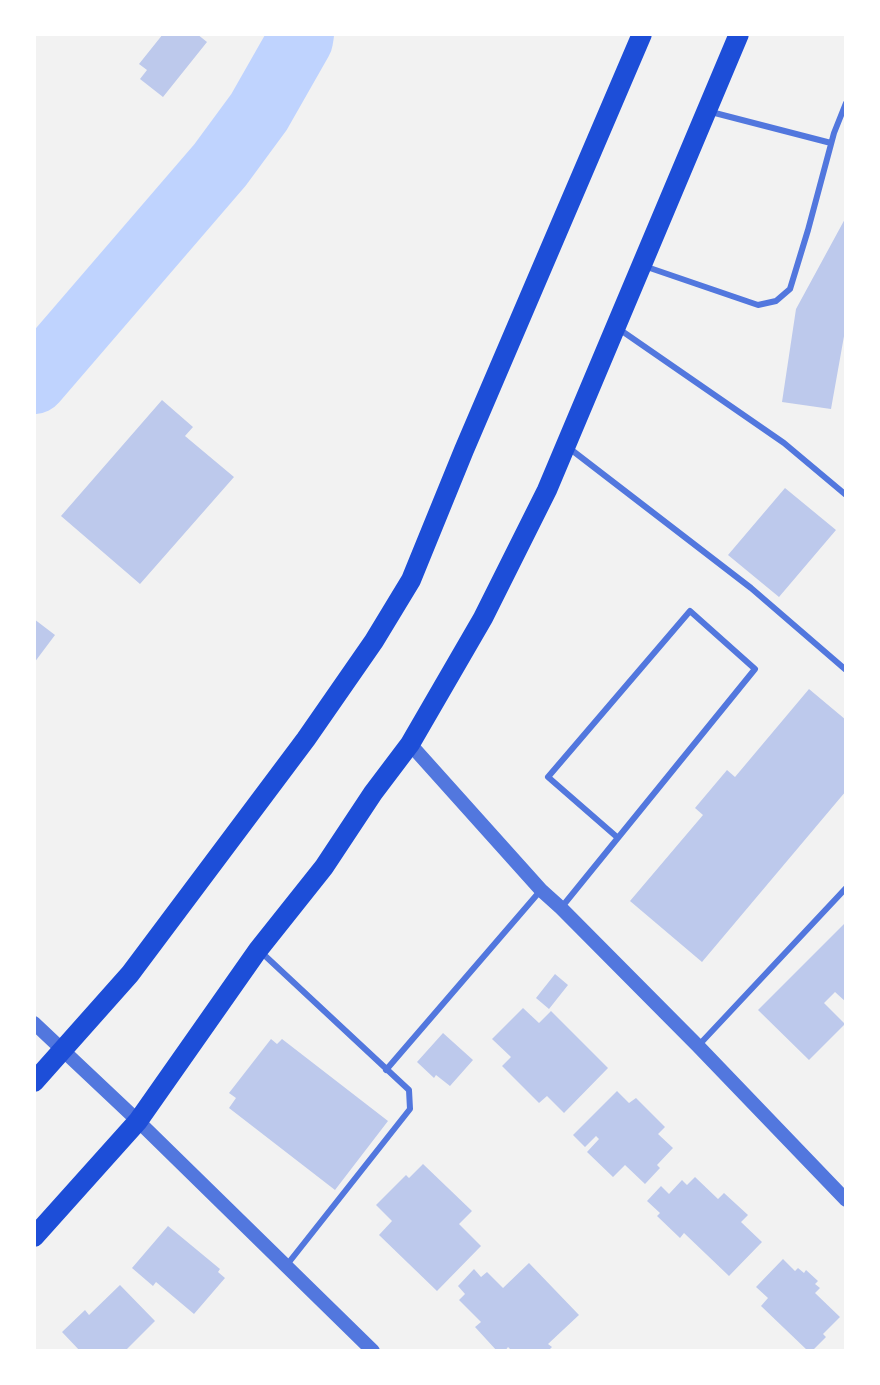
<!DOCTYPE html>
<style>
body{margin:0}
#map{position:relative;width:880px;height:1385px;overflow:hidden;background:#f2f2f2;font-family:"Golos Text",sans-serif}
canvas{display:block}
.frame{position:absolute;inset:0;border:36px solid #fff;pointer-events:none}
</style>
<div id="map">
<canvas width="880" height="1385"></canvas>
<div class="frame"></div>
</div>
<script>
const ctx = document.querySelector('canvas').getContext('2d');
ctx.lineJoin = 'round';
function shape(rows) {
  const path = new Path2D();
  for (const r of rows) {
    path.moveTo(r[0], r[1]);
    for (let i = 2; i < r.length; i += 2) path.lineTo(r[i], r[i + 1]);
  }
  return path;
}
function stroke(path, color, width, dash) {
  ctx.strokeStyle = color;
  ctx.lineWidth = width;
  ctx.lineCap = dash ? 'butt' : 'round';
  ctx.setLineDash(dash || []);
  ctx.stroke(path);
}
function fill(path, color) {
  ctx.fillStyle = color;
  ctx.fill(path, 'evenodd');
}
stroke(shape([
 [34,381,220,165,259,112,300,40,301,34]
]), '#bfd3fe', 66);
fill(shape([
 [163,34,197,34,207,42,163,97,140,79,147,70,139,64],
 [846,217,846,325,831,409,782,402,796,309],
 [162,400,193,427,185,436,234,477,140,584,61,516],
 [785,488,836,530,779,597,728,555],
 [34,619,55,635,34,663],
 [809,689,846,720,846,791,702,962,630,901,703,815,695,808,727,770,735,777],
 [846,922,846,1002,835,992,824,1003,845,1024,809,1060,758,1010],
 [555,974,568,985,549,1009,536,998],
 [523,1008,539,1023,551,1011,608,1068,564,1113,547,1096,539,1103,502,1066,511,1057,492,1039],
 [443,1033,473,1060,450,1086,436,1075,434,1078,417,1062],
 [271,1039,277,1044,282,1039,388,1121,335,1190,229,1108,236,1098,229,1093],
 [617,1091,629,1103,636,1098,665,1127,658,1134,673,1148,657,1165,660,1168,645,1184,625,1165,613,1177,587,1152,599,1139,596,1136,585,1147,573,1135],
 [423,1164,472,1211,459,1224,481,1246,437,1291,379,1235,392,1221,376,1205,406,1175,409,1178],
 [695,1177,718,1199,724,1193,748,1215,741,1222,762,1242,729,1276,684,1233,680,1238,657,1216,660,1213,647,1201,661,1186,669,1194,682,1180,687,1185],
 [168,1226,220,1269,218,1272,225,1278,194,1314,156,1282,153,1286,132,1268],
 [783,1259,795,1271,798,1268,804,1273,806,1270,818,1281,815,1284,820,1288,815,1293,840,1317,823,1334,826,1337,812,1351,808,1351,761,1306,768,1298,756,1287],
 [529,1263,579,1315,548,1344,552,1347,548,1351,512,1351,508,1347,505,1351,497,1351,475,1327,481,1322,459,1300,465,1294,458,1286,474,1269,481,1277,487,1272,503,1288],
 [120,1285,155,1321,125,1351,80,1351,62,1332,85,1310,89,1315]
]), '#bdc9ec');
stroke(shape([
 [711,112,831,143],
 [644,266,758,305,776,301,790,289,808,230,834,133,846,103],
 [619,329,784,443,846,495],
 [569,448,751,588,846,670],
 [561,908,755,669,690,611,548,777,618,838],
 [261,952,409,1090,410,1109,286,1266],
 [698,1046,846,888],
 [386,1070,541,890]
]), '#5277de', 6);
stroke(shape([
 [410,744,541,890,561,908,698,1046,846,1200],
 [34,1023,138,1121,373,1351]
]), '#5277de', 14);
stroke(shape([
 [34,1082,130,974,306,739,374,641,411,580,464,450,642,34],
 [34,1237,138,1121,258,950,324,867,373,793,410,744,483,618,547,490,739,34]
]), '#1d4ed8', 20);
</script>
